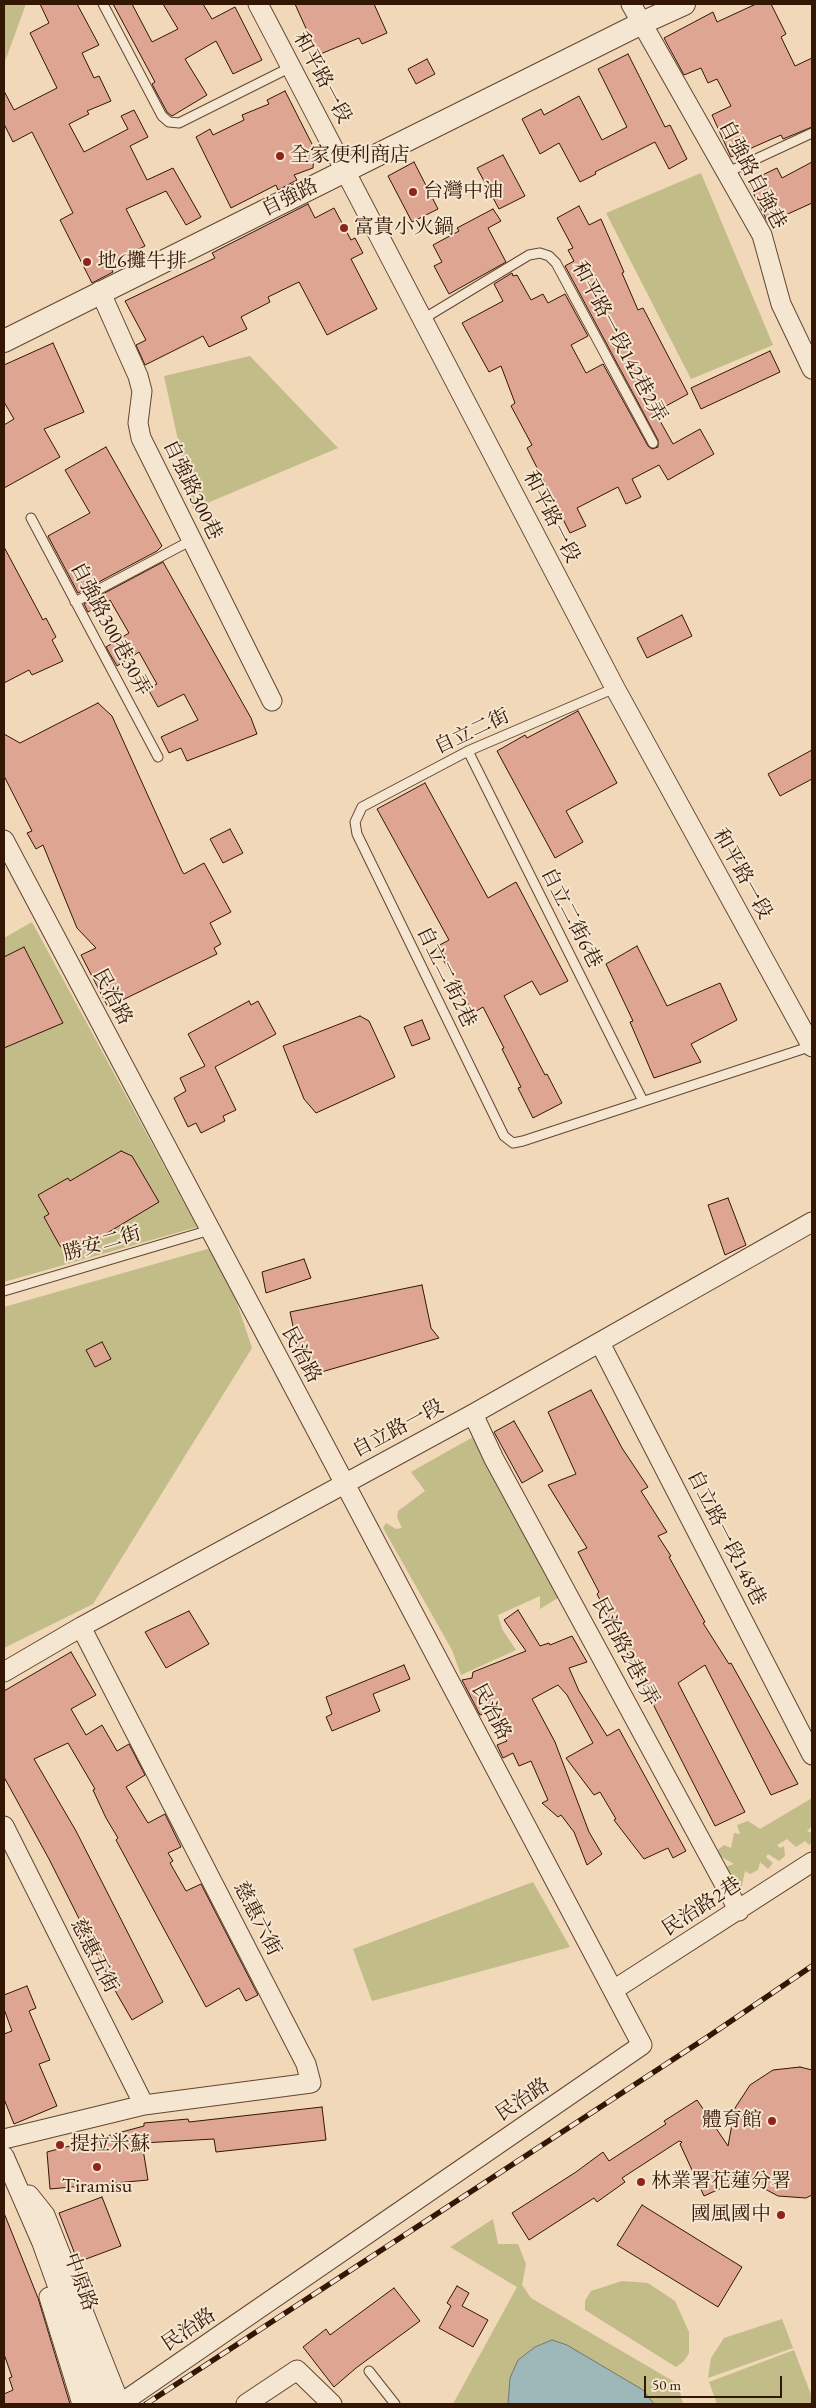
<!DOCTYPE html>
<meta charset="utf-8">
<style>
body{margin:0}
#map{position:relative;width:816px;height:2408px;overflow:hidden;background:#f0d8b8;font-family:"EB Garamond",serif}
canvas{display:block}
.frame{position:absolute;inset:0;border:5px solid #341604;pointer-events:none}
.scale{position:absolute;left:644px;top:2376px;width:138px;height:22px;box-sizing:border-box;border:2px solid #341604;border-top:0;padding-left:6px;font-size:15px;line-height:18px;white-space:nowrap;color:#341604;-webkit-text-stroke:4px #f5e6d1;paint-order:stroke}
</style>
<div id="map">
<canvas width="816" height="2408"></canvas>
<div class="frame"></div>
<div class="scale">50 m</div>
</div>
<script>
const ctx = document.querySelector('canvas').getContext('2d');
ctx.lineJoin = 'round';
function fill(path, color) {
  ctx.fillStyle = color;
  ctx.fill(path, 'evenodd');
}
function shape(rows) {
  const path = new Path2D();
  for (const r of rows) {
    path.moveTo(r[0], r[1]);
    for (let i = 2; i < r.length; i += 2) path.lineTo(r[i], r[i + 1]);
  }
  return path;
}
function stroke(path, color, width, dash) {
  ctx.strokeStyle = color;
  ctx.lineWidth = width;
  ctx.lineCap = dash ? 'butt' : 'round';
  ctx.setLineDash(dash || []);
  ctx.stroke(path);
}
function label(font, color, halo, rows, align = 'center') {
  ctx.font = font + ' "EB Garamond","Noto Serif TC",serif';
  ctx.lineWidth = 4;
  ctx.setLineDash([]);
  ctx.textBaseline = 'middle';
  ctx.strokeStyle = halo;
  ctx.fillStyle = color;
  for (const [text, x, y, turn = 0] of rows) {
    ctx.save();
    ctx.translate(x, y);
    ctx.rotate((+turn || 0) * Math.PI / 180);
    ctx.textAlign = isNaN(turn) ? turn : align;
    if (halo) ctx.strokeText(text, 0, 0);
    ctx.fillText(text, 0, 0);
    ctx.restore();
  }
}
fill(shape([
 [4,4,26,4,4,64],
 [701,173,773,345,691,379,606,213],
 [250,356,338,448,193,509,164,376],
 [32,922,197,1227,4,1282,4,938],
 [218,1246,252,1348,93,1604,4,1648,4,1307],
 [473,1437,561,1596,540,1609,540,1596,498,1615,502,1629,516,1650,461,1675,452,1650,383,1528,386,1523,396,1529,402,1528,397,1517,398,1511,425,1491,411,1472],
 [812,1798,812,1826,807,1831,812,1833,812,1842,809,1845,805,1841,796,1847,787,1839,777,1845,780,1848,784,1846,785,1856,779,1861,768,1854,766,1857,773,1863,768,1869,760,1862,758,1870,750,1874,745,1871,740,1894,719,1869,734,1864,714,1853,724,1845,731,1848,734,1833,740,1834,737,1825,748,1821,760,1829],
 [533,1882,570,1947,372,2001,353,1949],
 [493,2219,498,2244,518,2244,526,2264,522,2285,531,2298,678,2384,683,2404,453,2404,517,2287,450,2247],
 [622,2281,648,2283,675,2301,689,2332,689,2353,684,2361,676,2367,585,2310,585,2301,591,2291],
 [782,2319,793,2348,708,2378,711,2358,724,2338],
 [794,2350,812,2397,812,2404,717,2404,709,2382]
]), '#c2bc89');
const water = shape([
 [552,2340,567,2345,643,2390,654,2404,508,2404,510,2378,518,2360,535,2347,552,2340]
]);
fill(water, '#9eb7b9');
stroke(water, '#747771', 1);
const building = shape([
 [40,4,77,4,99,45,82,53,94,78,99,76,111,101,87,111,89,114,69,124,84,152,128,129,121,116,134,110,148,137,130,146,147,180,173,168,201,217,186,225,166,191,126,209,145,246,109,264,113,272,92,283,60,220,73,213,32,132,13,142,4,124,4,91,14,110,57,88,30,33,49,23,40,4],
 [113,4,132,4,152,42,178,29,163,4,203,4,212,19,235,7,262,60,233,74,216,41,185,59,207,95,172,116,167,112,152,84,155,82,113,4],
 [295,4,374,4,387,33,362,44,359,38,318,55,295,4],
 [756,4,771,4,786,34,781,37,795,66,812,58,812,127,783,139,781,135,731,157,712,115,731,106,717,79,708,83,701,68,684,75,664,38,713,12,717,22,756,4],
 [628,54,665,127,670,125,687,159,669,169,655,142,595,172,596,174,580,182,559,143,540,154,522,119,541,109,544,115,579,96,602,140,627,127,598,69,628,54],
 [427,59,435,74,416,84,408,69,427,59],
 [285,91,314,148,313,168,294,175,297,180,278,190,276,185,231,208,196,137,210,129,213,135,244,120,242,115,269,104,267,100,285,91],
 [503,155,525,196,499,209,477,168,503,155],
 [414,162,438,209,412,222,388,176,414,162],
 [812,162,812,203,768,223,748,182,777,168,782,178,812,162],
 [308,204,315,218,334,208,351,240,355,238,363,253,351,259,377,309,327,335,299,282,268,297,270,302,241,317,247,329,209,347,203,336,145,365,136,345,146,340,125,301,215,258,212,253,308,204],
 [579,206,589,225,601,219,624,272,622,273,638,310,643,308,688,394,655,412,673,444,700,429,714,454,668,480,659,465,632,479,641,497,626,504,618,487,577,508,586,526,570,533,527,448,532,445,511,406,515,403,501,366,489,372,462,323,503,301,494,284,512,273,513,276,517,275,531,300,543,294,548,303,565,294,588,336,571,345,586,373,603,364,648,446,652,449,658,447,658,440,565,266,574,261,568,250,573,248,557,218,579,206],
 [493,209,501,221,488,228,506,262,449,294,434,266,442,262,433,245,459,231,457,228,493,209],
 [53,343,84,412,44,429,60,457,4,488,4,425,14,419,4,402,4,365,53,343],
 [770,351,780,372,701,409,691,388,770,351],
 [106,447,162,546,157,551,78,593,48,536,90,513,65,470,106,447],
 [4,547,43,620,46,618,56,637,52,640,63,661,32,675,29,670,4,683,4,547],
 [163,562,251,718,257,734,187,761,181,748,169,753,161,737,198,720,184,694,158,707,148,689,157,684,139,652,117,666,106,647,129,633,110,600,88,612,84,604,163,562],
 [682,615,692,636,647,658,637,638,682,615],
 [98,703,112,716,182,871,184,874,204,863,231,912,210,923,221,944,214,948,217,954,108,1007,81,955,96,948,77,928,43,845,36,849,27,833,32,831,4,776,4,734,20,743,98,703],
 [578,711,617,783,566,811,583,842,555,858,497,751,525,735,527,738,578,711],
 [812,750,812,779,780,796,768,774,812,750],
 [425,783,488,898,516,882,568,981,540,995,532,981,504,996,545,1075,547,1074,562,1103,533,1118,518,1088,521,1087,502,1049,504,1048,483,1007,473,1013,436,947,449,940,377,809,425,783],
 [230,829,243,853,223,863,210,839,230,829],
 [637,946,667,1006,720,983,737,1020,691,1044,701,1062,654,1078,630,1022,633,1021,606,964,637,946],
 [24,947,63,1023,4,1048,4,957,24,947],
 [249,1001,251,1005,258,1001,276,1034,215,1067,236,1110,223,1116,225,1121,201,1133,196,1123,188,1127,174,1098,186,1091,180,1078,205,1066,188,1034,249,1001],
 [360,1016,369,1021,395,1077,316,1113,304,1099,283,1046,360,1016],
 [422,1020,430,1039,412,1046,404,1027,422,1020],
 [121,1151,132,1156,159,1202,72,1254,60,1246,44,1217,49,1214,38,1195,68,1178,70,1181,121,1151],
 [728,1198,746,1245,725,1255,708,1205,728,1198],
 [304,1259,311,1278,266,1293,262,1272,304,1259],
 [422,1285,431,1328,439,1338,311,1375,302,1369,290,1312,422,1285],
 [102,1342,111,1359,95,1367,86,1350,102,1342],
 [591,1390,622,1448,648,1487,641,1491,667,1532,658,1536,671,1556,669,1557,705,1622,703,1623,729,1664,731,1663,798,1784,771,1795,705,1665,678,1683,745,1812,715,1826,597,1594,599,1592,578,1552,587,1548,548,1485,576,1474,548,1412,591,1390],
 [514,1421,543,1471,522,1483,494,1432,514,1421],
 [518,1610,540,1646,549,1643,550,1645,572,1636,587,1662,569,1668,579,1691,607,1736,619,1729,686,1851,673,1858,668,1848,644,1859,614,1820,616,1819,600,1792,594,1795,566,1758,593,1743,567,1695,558,1685,532,1699,555,1742,589,1832,602,1854,587,1865,574,1832,561,1815,558,1817,542,1803,548,1800,531,1761,519,1766,513,1753,503,1758,497,1745,507,1741,484,1714,480,1715,462,1680,472,1678,473,1672,526,1651,504,1620,518,1610],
 [189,1611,209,1644,166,1668,145,1632,189,1611],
 [71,1652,96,1695,71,1709,86,1735,102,1725,117,1751,129,1744,145,1775,126,1787,148,1823,165,1814,181,1847,168,1853,173,1861,170,1863,186,1891,201,1884,258,1995,246,2001,239,1988,206,2007,116,1840,118,1838,106,1818,93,1790,95,1789,68,1743,34,1759,76,1831,163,2002,132,2020,117,1994,49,1859,4,1777,4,1691,71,1652],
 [404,1665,410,1679,373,1694,380,1711,332,1731,326,1717,332,1714,326,1697,404,1665],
 [27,1986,36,2008,29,2011,50,2060,39,2064,57,2106,14,2124,4,2099,4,2034,12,2031,4,2009,4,1995,27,1986],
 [800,2067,812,2070,812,2195,806,2198,778,2196,754,2183,748,2176,704,2196,680,2144,682,2142,679,2141,622,2178,625,2182,597,2202,594,2198,529,2240,512,2213,576,2172,603,2152,609,2161,666,2124,664,2121,697,2100,728,2146,735,2108,750,2085,773,2070,800,2067],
 [322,2107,326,2140,216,2152,214,2139,142,2143,148,2180,50,2189,47,2152,144,2126,144,2123,188,2119,189,2122,322,2107],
 [102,2197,121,2246,78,2262,59,2213,102,2197],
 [642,2205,742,2267,718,2307,617,2245,642,2205],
 [4,2213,38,2298,70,2404,4,2404,4,2394,13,2390,9,2378,12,2377,4,2354,4,2213],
 [457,2286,469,2293,462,2306,488,2320,473,2347,439,2328,451,2306,447,2303,457,2286],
 [394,2288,420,2321,356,2368,334,2387,303,2347,326,2329,330,2335,394,2288]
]);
fill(building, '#dfa593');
stroke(building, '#341604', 1);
const service = shape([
 [103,4,162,116,169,122,179,123,291,67],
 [728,172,812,133],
 [423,319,529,255,540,253,549,256,556,263,653,443],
 [31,518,158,757],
 [75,602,192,540],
 [615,688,468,751,362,807,355,822,357,834,504,1136,513,1143,523,1141,812,1046],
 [468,751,643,1101],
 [4,1291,210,1230],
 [369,2371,395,2404]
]);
const minor = shape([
 [258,4,615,688,812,1047],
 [631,4,762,235,781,304,812,369],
 [100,291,138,376,142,391,138,423,141,438,272,701],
 [4,840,642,2045,120,2404],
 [600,1343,812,1755],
 [473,1414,494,1459,739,1911],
 [4,1672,81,1627,473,1414,812,1222],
 [4,1826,144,2105],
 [615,1989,812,1862],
 [4,2139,144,2105,311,2083,306,2064,81,1627],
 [4,2156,42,2243,100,2404],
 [29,2195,45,2215,120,2404],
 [49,2297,82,2404],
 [246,2404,297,2370,332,2404]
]);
const tertiary = shape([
 [4,341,642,23,684,4]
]);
stroke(service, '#634631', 11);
stroke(minor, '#634631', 21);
stroke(tertiary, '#634631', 24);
stroke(service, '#f5e6d1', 9);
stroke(minor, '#f5e6d1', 19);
stroke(tertiary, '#f5e6d1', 22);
const rail = shape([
 [146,2404,709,2036,812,1966]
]);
stroke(rail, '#341604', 5.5);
stroke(rail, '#f5e6d1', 4, [11]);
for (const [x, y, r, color] of [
 [280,156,5,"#8f2418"],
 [413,192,5,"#8f2418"],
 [344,228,5,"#8f2418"],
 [87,262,5,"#8f2418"],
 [772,2121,5,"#8f2418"],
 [60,2145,5,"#8f2418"],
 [97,2167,5,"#8f2418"],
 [641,2182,5,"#8f2418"],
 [781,2215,5,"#8f2418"]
]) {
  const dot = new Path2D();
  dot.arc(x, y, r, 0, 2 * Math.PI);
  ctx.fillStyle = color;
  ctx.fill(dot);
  stroke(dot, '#f5e6d1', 2);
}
label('20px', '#341604', '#f5e6d1', [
 ["和平路一段",322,78,62],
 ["自強路自強巷",752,175,62],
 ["自強路",290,198,-26],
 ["和平路一段142巷2弄",619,342,62],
 ["自強路300巷",192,490,64],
 ["和平路一段",551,517,63],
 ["自強路300巷30弄",110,629,62],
 ["自立二街",472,732,-25],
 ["和平路一段",742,874,61],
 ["自立二街6巷",571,918,63],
 ["自立二街2巷",446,977,64],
 ["民治路",112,997,62],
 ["勝安二街",102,1244,-16],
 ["民治路",301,1355,62],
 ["自立路一段",398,1429,-28],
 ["自立路一段148巷",726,1538,63],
 ["民治路2巷1弄",625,1652,62],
 ["民治路",491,1712,62],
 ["民治路2巷",702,1907,-33],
 ["慈惠六街",257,1919,63],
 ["慈惠五街",94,1956,63],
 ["民治路",523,2100,-34],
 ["中原路",80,2282,70],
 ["民治路",189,2330,-34]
]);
label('20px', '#341604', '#f5e6d1', [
 ["全家便利商店",290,156],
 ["台灣中油",423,192],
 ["富貴小火鍋",354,228],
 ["地6攤牛排",97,262],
 ["體育館",762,2121,"right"],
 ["提拉米蘇",70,2145],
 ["林業署花蓮分署",651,2182],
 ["Tiramisu",97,2187,"center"],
 ["國風國中",771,2215,"right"]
], 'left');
</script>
